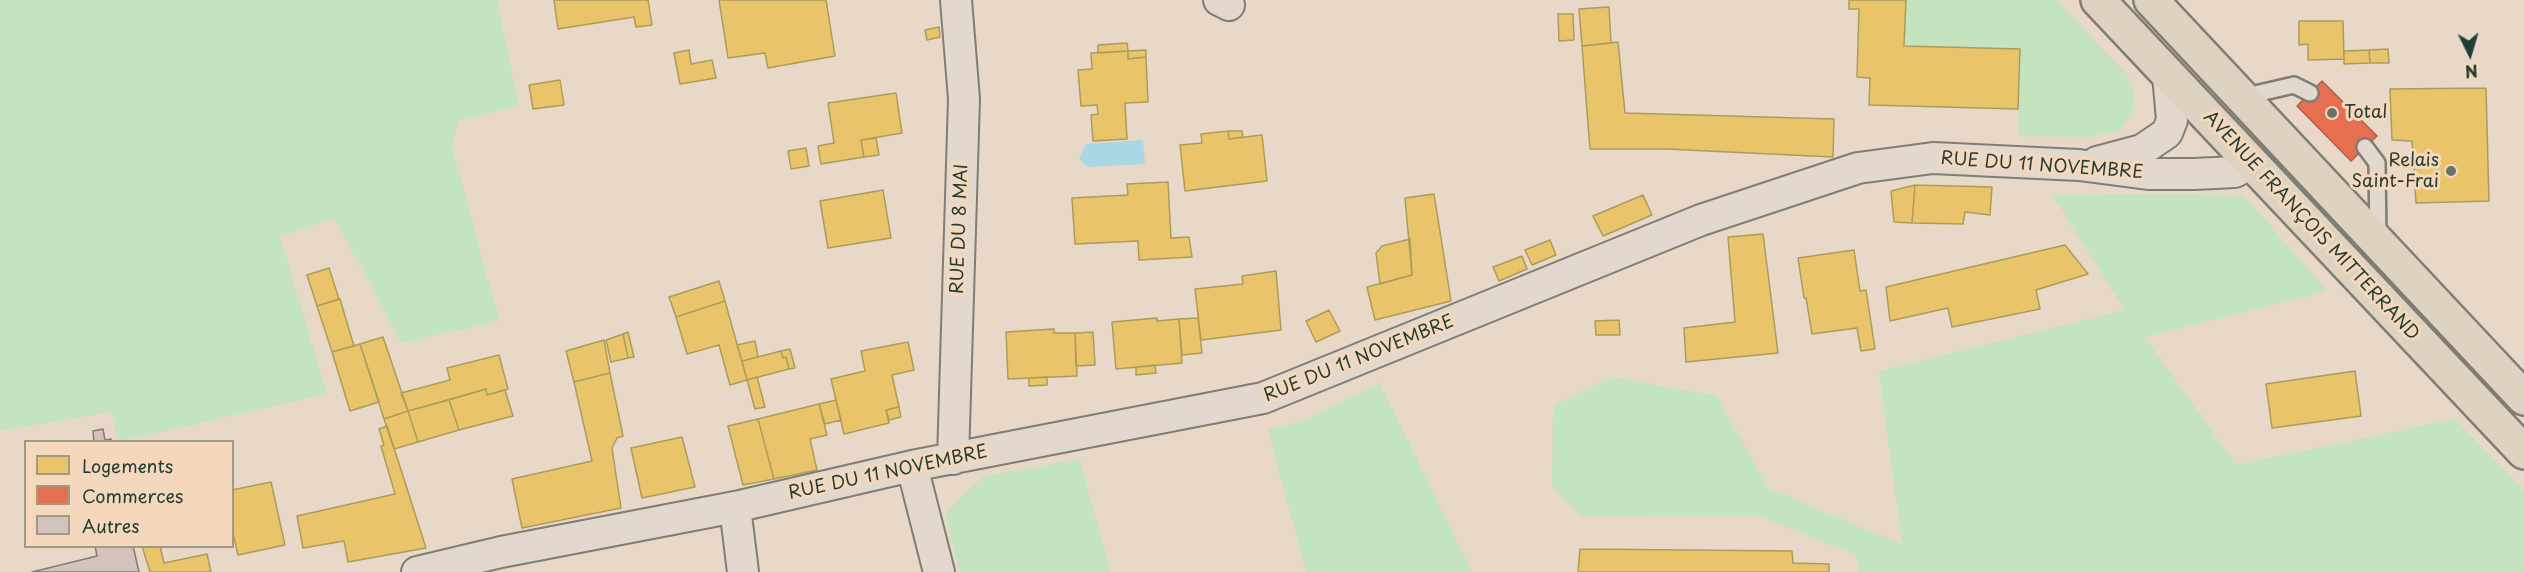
<!DOCTYPE html>
<meta charset="utf-8">
<style>
body{margin:0}
#map{position:relative;width:2524px;height:572px;overflow:hidden;background:#e8d8c8;font-family:"Playpen Sans",sans-serif}
canvas{display:block}
.legend{position:absolute;left:24px;top:440px;width:210px;height:108px;box-sizing:border-box;background:#f5d8bb;border:2px solid #9f9a85;margin:0;padding:8px 10px;list-style:none;font-size:18px;color:#1f3d34}
.legend li{display:flex;align-items:center;gap:12px;height:30px}
.legend b{width:30px;border:2px solid #9f9a85}
.north{position:absolute;left:2440px;top:24px;width:60px;height:60px;-webkit-text-stroke:4px #f5d8bb;paint-order:stroke;rotate:175deg;font-size:16px;font-weight:700;line-height:24px;text-align:center;color:#1f3d34}
.north::after{content:'';display:block;margin:auto;width:21px;height:27px;background:#1f3d34;clip-path:polygon(50% 0,100% 100%,50% 72%,0 100%)}
</style>
<div id="map">
<canvas width="2524" height="572"></canvas>
<ul class="legend">
<li><b style="height:16px;background:#e9c46a"></b>Logements</li>
<li><b style="height:16px;background:#e76f51"></b>Commerces</li>
<li><b style="height:16px;background:#d4c3bb"></b>Autres</li>
</ul>
<div class="north">N</div>
</div>
<script>
const ctx = document.querySelector('canvas').getContext('2d');
ctx.lineJoin = 'round';
function fill(path, color) {
  ctx.fillStyle = color;
  ctx.fill(path, 'evenodd');
}
function shape(rows) {
  const path = new Path2D();
  for (const r of rows) {
    path.moveTo(r[0], r[1]);
    for (let i = 2; i < r.length; i += 2) path.lineTo(r[i], r[i + 1]);
  }
  return path;
}
function stroke(path, color, width, dash) {
  ctx.strokeStyle = color;
  ctx.lineWidth = width;
  ctx.lineCap = dash ? 'butt' : 'round';
  ctx.setLineDash(dash || []);
  ctx.stroke(path);
}
function label(font, color, halo, rows, align = 'center') {
  ctx.font = font + ' "Playpen Sans",sans-serif';
  ctx.lineWidth = 6;
  ctx.setLineDash([]);
  ctx.textBaseline = 'middle';
  ctx.strokeStyle = halo;
  ctx.fillStyle = color;
  for (const [text, x, y, turn = 0] of rows) {
    ctx.save();
    ctx.translate(x, y);
    ctx.rotate((+turn || 0) * Math.PI / 180);
    ctx.textAlign = isNaN(turn) ? turn : align;
    if (halo) ctx.strokeText(text, 0, 0);
    ctx.fillText(text, 0, 0);
    ctx.restore();
  }
}
fill(shape([
 [0,0,497,0,519,106,458,121,452,146,499,321,401,343,335,219,280,236,327,394,121,441,118,441,111,412,0,431],
 [1906,0,2057,0,2127,75,2134,91,2133,109,2120,131,2087,137,2017,136,2020,49,1904,46],
 [2051,193,2243,195,2328,291,2145,337,2236,465,2455,419,2524,490,2524,572,1857,572,1857,556,1757,515,1581,516,1552,486,1553,406,1612,377,1717,396,1768,488,1902,544,1879,371,2125,310],
 [1380,383,1472,572,1306,572,1268,430,1299,422],
 [1080,459,1110,572,960,572,945,513,984,476]
]), '#c4e3bf');
fill(shape([
 [1143,140,1145,164,1087,167,1079,158,1086,144]
]), '#aad6e5');
const homes = shape([
 [554,0,648,0,652,25,636,27,634,17,558,29,554,0],
 [719,0,826,0,835,56,768,68,765,53,728,58,719,0],
 [1849,0,1906,0,1904,46,2020,49,2018,109,1869,105,1870,78,1857,77,1859,9,1849,9,1849,0],
 [1609,7,1611,43,1582,46,1579,9,1609,7],
 [1558,14,1573,14,1574,40,1559,41,1558,14],
 [2299,21,2343,21,2344,59,2308,60,2308,44,2299,45,2299,21],
 [939,27,940,37,927,40,925,30,939,27],
 [1618,42,1625,113,1834,119,1833,157,1666,149,1590,149,1582,46,1618,42],
 [1127,43,1128,51,1098,53,1098,45,1127,43],
 [2388,49,2389,63,2370,63,2369,50,2388,49],
 [689,50,691,64,712,60,716,78,680,84,674,53,689,50],
 [1146,50,1146,57,1128,59,1128,51,1146,50],
 [2369,50,2370,63,2344,64,2344,51,2369,50],
 [1128,51,1128,59,1146,57,1148,102,1125,103,1127,139,1093,141,1091,115,1098,114,1097,105,1081,106,1078,70,1092,69,1091,53,1128,51],
 [560,80,564,105,533,109,529,85,560,80],
 [2486,88,2489,201,2416,203,2412,141,2392,140,2390,89,2486,88],
 [896,93,902,133,861,140,864,157,821,164,818,146,834,143,828,103,896,93],
 [1228,131,1242,131,1243,137,1229,139,1228,131],
 [1228,131,1229,139,1262,135,1267,181,1185,191,1180,145,1202,143,1201,134,1228,131],
 [876,138,879,155,864,157,861,140,876,138],
 [806,148,809,166,791,169,788,151,806,148],
 [1168,182,1171,238,1189,237,1192,257,1139,260,1138,241,1075,244,1072,198,1128,195,1127,184,1168,182],
 [1915,185,1912,223,1894,222,1891,191,1915,185],
 [1915,185,1992,187,1990,215,1965,212,1963,224,1912,223,1915,185],
 [883,190,891,238,828,248,820,201,883,190],
 [1434,194,1451,301,1375,320,1367,287,1412,275,1405,198,1434,194],
 [1643,195,1652,215,1603,236,1593,216,1643,195],
 [1763,234,1778,353,1686,362,1684,328,1735,322,1728,237,1763,234],
 [1410,239,1412,275,1380,284,1376,253,1382,246,1410,239],
 [1550,240,1556,255,1532,265,1525,250,1550,240],
 [2065,245,2088,274,2036,290,2040,309,1952,327,1948,308,1890,321,1886,287,2065,245],
 [1854,250,1860,291,1866,290,1875,349,1861,351,1857,328,1812,334,1806,298,1804,298,1798,258,1854,250],
 [1522,256,1527,269,1499,281,1493,267,1522,256],
 [329,268,339,299,317,306,307,275,329,268],
 [1276,271,1281,330,1201,340,1195,289,1243,284,1242,276,1276,271],
 [719,281,725,301,676,317,669,297,719,281],
 [340,299,354,346,332,352,317,306,340,299],
 [725,301,747,380,730,385,719,345,687,354,676,317,725,301],
 [1329,310,1340,331,1316,342,1306,321,1329,310],
 [1157,318,1157,321,1179,319,1182,363,1116,369,1112,322,1157,318],
 [1198,318,1202,353,1182,355,1179,319,1198,318],
 [1619,320,1620,335,1596,335,1595,321,1619,320],
 [1054,329,1054,333,1075,333,1077,376,1008,379,1006,332,1054,329],
 [628,332,634,357,628,358,623,334,628,332],
 [1093,332,1095,365,1076,366,1075,333,1093,332],
 [623,334,628,358,611,362,606,340,623,334],
 [383,337,408,411,384,419,360,344,383,337],
 [604,340,610,373,574,382,566,351,604,340],
 [755,341,758,357,742,361,737,345,755,341],
 [908,342,914,370,892,375,899,407,886,410,889,423,844,434,831,379,865,371,861,351,908,342],
 [360,344,379,402,350,411,332,352,360,344],
 [790,349,795,368,789,369,786,357,783,358,781,351,790,349],
 [781,351,783,358,786,357,789,369,747,380,742,361,781,351],
 [499,355,508,389,487,395,486,389,408,411,401,393,450,380,447,368,499,355],
 [1155,365,1156,373,1136,375,1136,367,1155,365],
 [2355,371,2361,416,2272,428,2266,384,2355,371],
 [610,373,623,436,617,438,612,448,621,508,522,528,512,479,592,461,574,382,610,373],
 [757,377,765,407,755,409,747,380,757,377],
 [1047,377,1047,385,1029,386,1029,378,1047,377],
 [486,389,487,395,505,390,513,416,459,430,449,400,486,389],
 [449,400,459,430,418,442,408,411,449,400],
 [836,400,841,420,825,424,819,404,836,400],
 [819,404,827,435,810,439,817,470,774,479,758,419,819,404],
 [899,407,901,417,889,420,886,410,899,407],
 [408,411,418,442,394,449,384,419,408,411],
 [758,419,774,479,743,485,728,426,758,419],
 [387,426,426,548,348,562,344,541,303,548,297,516,395,494,381,446,384,445,379,429,387,426],
 [682,437,695,487,642,498,631,448,682,437],
 [271,482,285,545,238,555,232,529,232,490,271,482],
 [142,546,160,546,164,563,207,554,211,572,150,572,142,546],
 [1580,549,1792,551,1793,563,1829,564,1829,572,1578,572,1580,549]
]);
fill(homes, '#e9c46a');
stroke(homes, '#ac9c5a', 1.5);
const shops = shape([
 [2322,81,2377,136,2351,161,2297,106,2322,81]
]);
fill(shops, '#e76f51');
stroke(shops, '#ab6048', 1.5);
const building = shape([
 [103,429,105,440,111,439,111,442,94,442,93,431,103,429],
 [95,546,133,546,139,572,32,572,97,556,95,546]
]);
fill(building, '#d4c3bb');
stroke(building, '#7f7d74', 1.5);
const lane = shape([
 [2242,97,2294,85,2310,93],
 [2365,147,2377,163,2378,239]
]);
const street = shape([
 [1219,0,1229,5],
 [2097,162,2142,150,2167,133,2172,120,2168,75],
 [953,459,964,99,956,0],
 [912,466,939,572],
 [735,507,743,572],
 [417,572,501,552,735,507,912,466,1263,398,1701,220,1858,168,1933,158,2079,165,2148,174,2194,174,2235,172,2251,163]
]);
const primary = shape([
 [2098,0,2524,452],
 [2151,0,2524,398]
]);
stroke(lane, '#7f7d74', 20);
stroke(street, '#7f7d74', 34);
stroke(primary, '#7f7d74', 38);
stroke(lane, '#e3d8cd', 15);
stroke(street, '#e3d8cd', 30);
stroke(primary, '#ddd3c0', 33);
for (const [x, y, r, color] of [
 [2332,113,6,"#657368"],
 [2451,171,6,"#657368"]
]) {
  const dot = new Path2D();
  dot.arc(x, y, r, 0, 2 * Math.PI);
  ctx.fillStyle = color;
  ctx.fill(dot);
  stroke(dot, '#f5d8bb', 2);
}
label('18px', '#1f3d34', '#f5d8bb', [
 ["Total",2344,113],
 ["Relais",2439,161,"right"],
 ["Saint-Frai",2439,182,"right"]
], 'left');
label('18px', '#1f3d34', '#f5d8bb', [
 ["RUE DU 11 NOVEMBRE",2042,166,4],
 ["AVENUE FRANÇOIS MITTERRAND",2311,226,47],
 ["RUE DU 8 MAI",960,229,-88],
 ["RUE DU 11 NOVEMBRE",1359,359,-22],
 ["RUE DU 11 NOVEMBRE",888,473,-12]
]);
</script>
